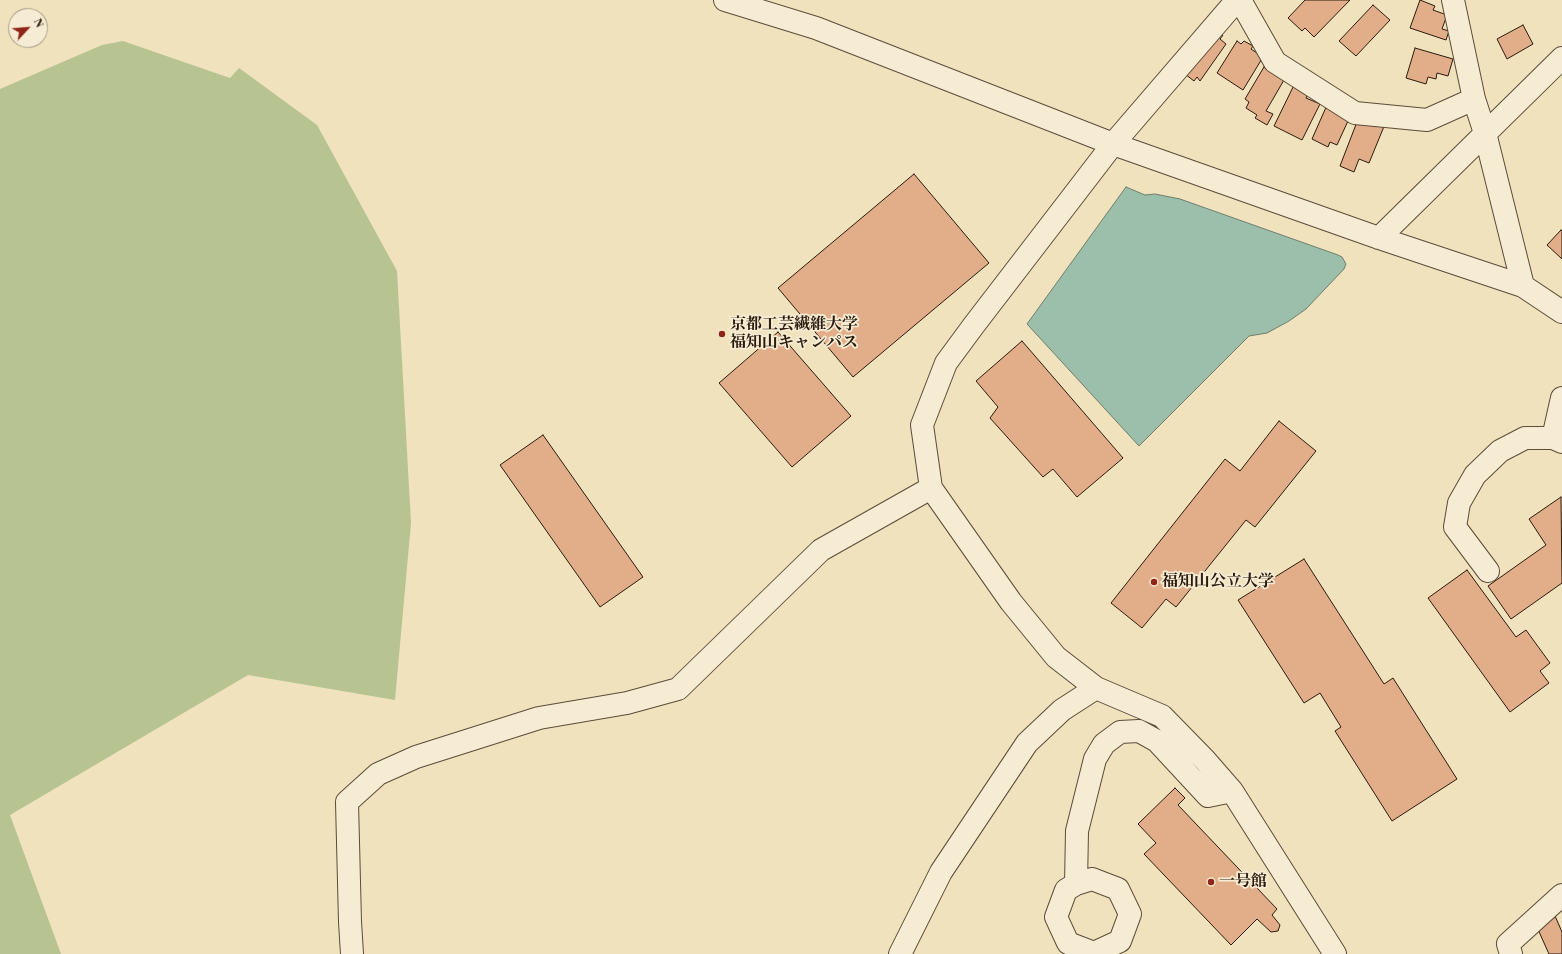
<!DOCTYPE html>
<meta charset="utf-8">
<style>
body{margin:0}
#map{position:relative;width:1562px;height:954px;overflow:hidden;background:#f0e2bc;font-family:"Libre Bodoni",serif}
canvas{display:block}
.north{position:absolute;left:8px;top:8px;width:40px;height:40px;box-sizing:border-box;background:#f5ecd3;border:1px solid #a49884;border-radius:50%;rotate:64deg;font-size:11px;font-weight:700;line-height:16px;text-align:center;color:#2b1a0e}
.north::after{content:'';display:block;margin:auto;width:14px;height:18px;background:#8f2418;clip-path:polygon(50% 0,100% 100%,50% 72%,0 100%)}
</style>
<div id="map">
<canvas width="1562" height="954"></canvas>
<div class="north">N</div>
</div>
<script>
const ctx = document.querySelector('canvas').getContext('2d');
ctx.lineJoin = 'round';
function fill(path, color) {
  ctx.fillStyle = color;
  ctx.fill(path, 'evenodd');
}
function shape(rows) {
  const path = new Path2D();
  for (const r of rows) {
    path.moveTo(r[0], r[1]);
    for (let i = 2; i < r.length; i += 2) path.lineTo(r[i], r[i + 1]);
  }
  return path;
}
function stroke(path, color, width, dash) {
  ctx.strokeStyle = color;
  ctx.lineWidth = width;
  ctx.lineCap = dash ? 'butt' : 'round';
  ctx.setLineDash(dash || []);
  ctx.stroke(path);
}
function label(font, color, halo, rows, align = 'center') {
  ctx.font = font + ' "Libre Bodoni","Noto Serif JP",serif';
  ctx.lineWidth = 3.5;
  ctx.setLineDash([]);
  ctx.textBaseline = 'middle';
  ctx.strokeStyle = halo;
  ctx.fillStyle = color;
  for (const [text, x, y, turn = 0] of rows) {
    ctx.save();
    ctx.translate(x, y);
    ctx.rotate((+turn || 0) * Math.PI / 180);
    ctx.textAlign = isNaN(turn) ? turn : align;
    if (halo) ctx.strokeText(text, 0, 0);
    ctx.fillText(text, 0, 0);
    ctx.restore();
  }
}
fill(shape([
 [123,41,230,78,239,68,317,125,397,271,411,523,395,700,248,675,10,815,61,954,0,954,0,89,102,45]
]), '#b8c392');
const water = shape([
 [1126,187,1145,195,1155,194,1180,199,1338,255,1342,257,1346,264,1344,269,1306,309,1289,321,1267,333,1249,336,1139,446,1027,324,1126,187]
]);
fill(water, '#9bbfab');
stroke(water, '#6e7d6c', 1);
const building = shape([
 [1305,0,1350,0,1314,37,1305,28,1302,31,1288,18,1305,0],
 [1420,0,1435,6,1433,10,1447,15,1442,29,1449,31,1446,40,1410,28,1420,0],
 [1373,5,1390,20,1356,56,1339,41,1373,5],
 [1523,25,1533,44,1507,59,1497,39,1523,25],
 [1216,30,1223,35,1220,39,1226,44,1200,81,1197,77,1194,81,1185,74,1216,30],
 [1237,41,1241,44,1244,41,1253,46,1251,49,1263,57,1243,90,1217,73,1237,41],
 [1415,48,1453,59,1448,76,1437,73,1436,79,1428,77,1426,84,1406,78,1415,48],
 [1264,67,1284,80,1266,111,1273,114,1267,125,1255,118,1257,115,1246,108,1249,102,1245,99,1264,67],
 [1296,81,1311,88,1306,98,1320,104,1302,140,1274,126,1296,81],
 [1327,105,1353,110,1337,145,1330,142,1328,147,1312,139,1327,105],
 [1360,114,1385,124,1369,163,1359,159,1354,172,1340,166,1360,114],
 [914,174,989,263,853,377,778,288,914,174],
 [1561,230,1562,231,1562,259,1547,245,1561,230],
 [778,332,851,416,792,467,719,383,778,332],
 [1022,341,1123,458,1077,497,1053,469,1043,477,990,418,998,407,976,381,1022,341],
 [1279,421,1316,451,1255,527,1246,520,1176,607,1166,599,1142,628,1111,603,1225,459,1240,471,1279,421],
 [543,435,643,577,600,607,500,465,543,435],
 [1561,497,1562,583,1511,619,1488,586,1546,545,1529,519,1561,497],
 [1304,559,1384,684,1393,678,1457,779,1392,821,1335,731,1341,727,1320,693,1304,703,1238,600,1304,559],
 [1467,570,1516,637,1526,630,1550,663,1540,671,1549,683,1510,712,1428,598,1467,570],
 [1175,788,1185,798,1178,805,1277,909,1272,915,1280,925,1278,931,1271,932,1257,919,1231,945,1144,854,1156,843,1138,824,1175,788],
 [1552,909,1562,932,1562,954,1549,954,1536,925,1552,909]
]);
fill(building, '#e2ae8a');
stroke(building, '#2b1a0e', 1);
const minor = shape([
 [725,0,816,28,1113,144,1379,238,1523,286,1562,312],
 [1237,0,1113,144,974,325,946,363,922,425,931,488,1011,602,1056,657,1096,688,1162,716,1205,760,1232,791,1335,954],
 [1240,0,1275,62,1355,113,1427,120,1474,99],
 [1453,0,1474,99,1485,133,1523,286],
 [1379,238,1562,58],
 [1553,438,1562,398],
 [1488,571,1455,527,1459,503,1475,475,1500,451,1525,438,1553,438,1562,442],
 [1092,879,1118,889,1130,914,1120,941,1094,953,1068,943,1056,917,1066,890,1076,884,1092,879],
 [1076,884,1077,831,1095,759,1104,744,1120,732,1139,731,1157,741,1208,796,1232,791],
 [352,954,350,922,347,802,378,774,416,757,539,718,627,703,678,689,821,550,931,488],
 [900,954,941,872,1027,743,1062,710,1096,688],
 [1511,954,1508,944,1562,895]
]);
stroke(minor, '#5c4c3a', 24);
stroke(minor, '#f5ecd3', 22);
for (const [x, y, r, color] of [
 [722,334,4,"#8f2418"],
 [1154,582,4,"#8f2418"],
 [1211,882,4,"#8f2418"]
]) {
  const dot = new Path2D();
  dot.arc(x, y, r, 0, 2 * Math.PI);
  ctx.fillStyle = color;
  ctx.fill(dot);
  stroke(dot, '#f5ecd3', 1.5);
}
label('bold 16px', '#2b1a0e', '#f5ecd3', [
 ["京都工芸繊維大学",730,325],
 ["福知山キャンパス",730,343],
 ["福知山公立大学",1162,582],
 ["一号館",1219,882]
], 'left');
</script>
